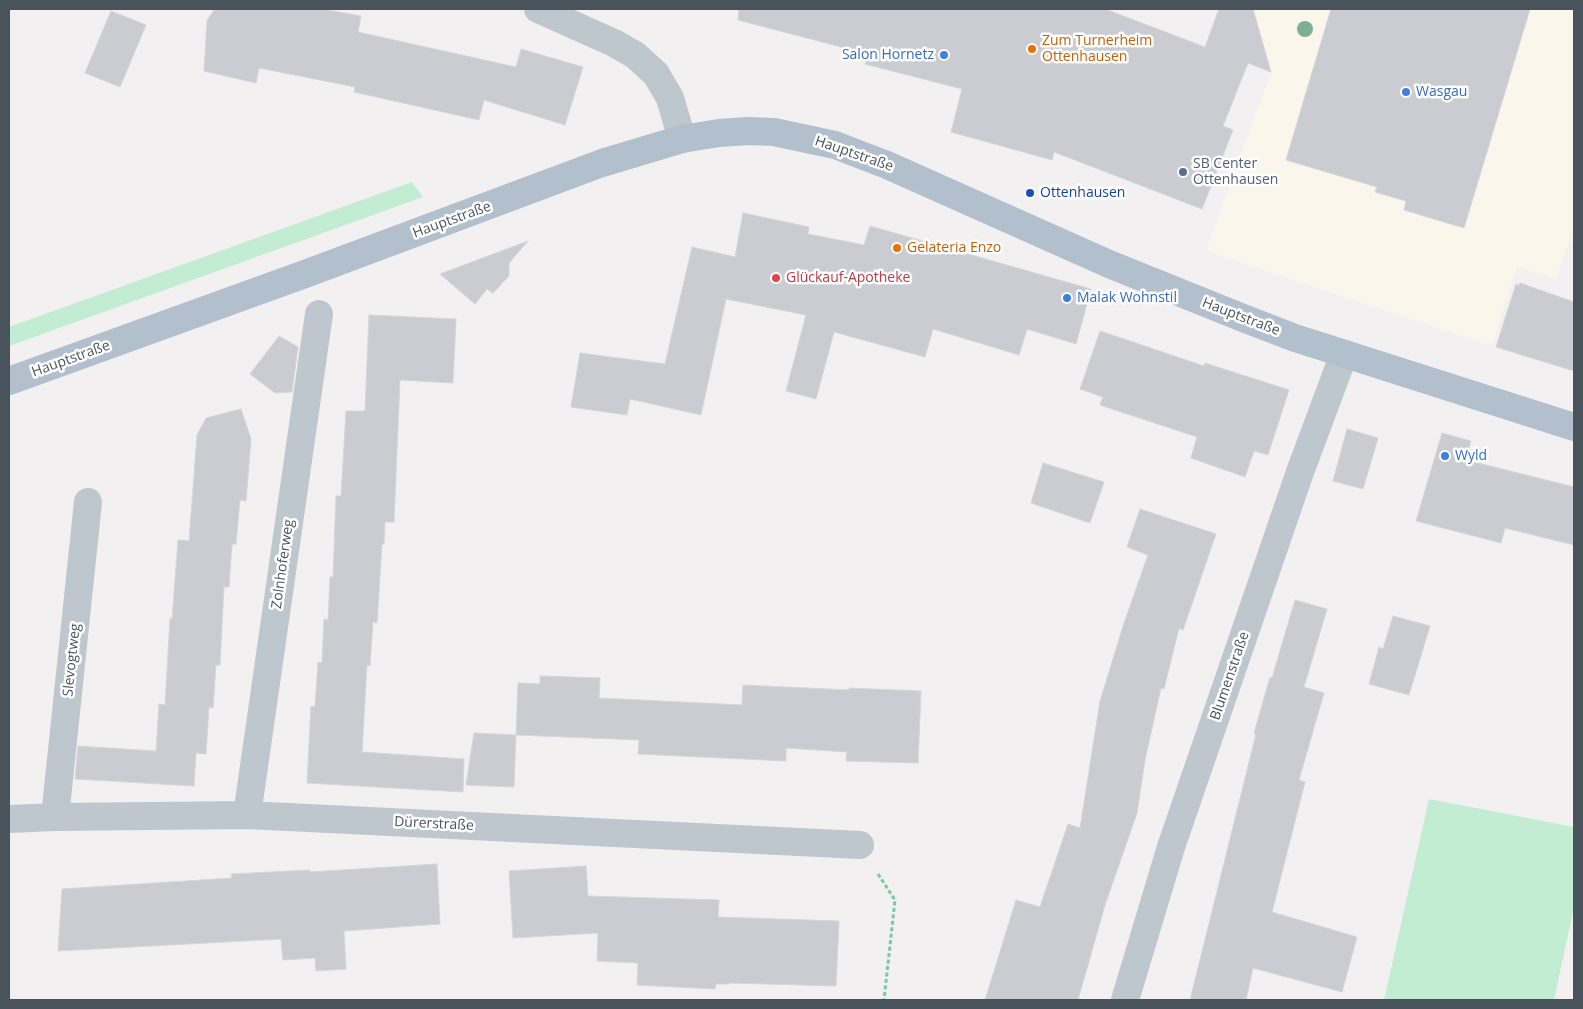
<!DOCTYPE html>
<meta charset="utf-8">
<style>
body{margin:0}
#map{position:relative;width:1583px;height:1009px;overflow:hidden;background:#f2f0f0;font-family:"Open Sans",sans-serif}
canvas{display:block}
.frame{position:absolute;inset:0;border:10px solid #49535c;pointer-events:none}
</style>
<div id="map">
<canvas width="1583" height="1009"></canvas>
<div class="frame"></div>
</div>
<script>
const ctx = document.querySelector('canvas').getContext('2d');
ctx.lineJoin = 'round';
function fill(path, color) {
  ctx.fillStyle = color;
  ctx.fill(path, 'evenodd');
}
function shape(rows) {
  const path = new Path2D();
  for (const r of rows) {
    path.moveTo(r[0], r[1]);
    for (let i = 2; i < r.length; i += 2) path.lineTo(r[i], r[i + 1]);
  }
  return path;
}
function stroke(path, color, width, dash) {
  ctx.strokeStyle = color;
  ctx.lineWidth = width;
  ctx.lineCap = dash ? 'butt' : 'round';
  ctx.setLineDash(dash || []);
  ctx.stroke(path);
}
function label(font, color, halo, rows, align = 'center') {
  ctx.font = font + ' "Open Sans",sans-serif';
  ctx.lineWidth = 5;
  ctx.setLineDash([]);
  ctx.textBaseline = 'middle';
  ctx.strokeStyle = halo;
  ctx.fillStyle = color;
  for (const [text, x, y, turn = 0] of rows) {
    ctx.save();
    ctx.translate(x, y);
    ctx.rotate((+turn || 0) * Math.PI / 180);
    ctx.textAlign = isNaN(turn) ? turn : align;
    if (halo) ctx.strokeText(text, 0, 0);
    ctx.fillText(text, 0, 0);
    ctx.restore();
  }
}
fill(shape([
 [1253,9,1574,9,1574,228,1556,279,1517,267,1492,346,1206,251,1271,72]
]), '#fbf6eb');
fill(shape([
 [412,182,423,197,9,346,9,327],
 [1429,799,1574,827,1574,907,1554,1000,1384,1000]
]), '#c2edd2');
const building = shape([
 [215,9,322,9,361,16,358,32,516,67,521,49,583,67,565,125,484,100,479,120,354,92,355,87,259,68,256,83,204,71,207,20,215,9],
 [739,9,1105,9,1205,47,1219,9,1253,9,1271,72,1248,63,1223,126,1233,130,1202,209,1054,152,1052,160,951,132,962,89,865,64,868,54,738,20,739,9],
 [1331,9,1530,9,1464,228,1404,210,1406,201,1375,192,1377,187,1286,160,1331,9],
 [111,11,146,25,120,87,85,73,111,11],
 [743,213,809,227,808,234,864,245,870,226,1091,289,1076,344,1027,329,1019,355,933,329,925,357,834,332,816,399,786,391,806,315,726,299,701,415,630,399,627,415,571,407,580,353,665,364,692,247,735,257,743,213],
 [528,241,509,263,509,276,493,293,487,289,475,304,440,274,528,241],
 [1520,283,1574,302,1574,371,1496,347,1516,284,1519,286,1520,283],
 [369,315,456,319,453,383,400,380,394,522,385,522,384,544,382,544,377,623,373,622,370,666,367,665,362,752,464,759,463,792,307,783,311,706,315,707,318,662,322,663,324,619,328,620,330,577,333,577,336,496,341,496,346,411,365,411,369,315],
 [1100,331,1204,366,1205,363,1289,390,1268,455,1254,451,1245,477,1191,458,1197,437,1100,405,1103,397,1080,389,1100,331],
 [279,336,298,347,292,392,275,393,250,374,279,336],
 [241,409,251,439,246,501,240,500,236,544,232,544,229,587,224,587,220,665,216,665,213,708,209,707,206,754,196,753,194,786,75,779,78,746,156,751,159,704,165,705,170,618,172,619,178,540,189,541,197,435,206,418,241,409],
 [1347,429,1378,438,1363,489,1333,481,1347,429],
 [1442,433,1471,441,1466,460,1574,487,1574,545,1505,528,1501,543,1416,521,1442,433],
 [1043,463,1104,482,1090,523,1031,503,1043,463],
 [1140,509,1216,534,1183,630,1179,628,1164,689,1161,688,1145,760,1137,813,1105,905,1078,1000,985,1000,1016,900,1040,907,1068,824,1080,828,1100,701,1124,623,1148,555,1127,547,1140,509],
 [1295,600,1327,609,1304,687,1324,693,1299,780,1305,782,1272,912,1357,937,1342,992,1253,968,1246,1000,1190,1000,1256,734,1254,733,1270,677,1272,678,1295,600],
 [1393,616,1430,626,1409,695,1369,684,1379,647,1383,649,1393,616],
 [540,676,600,678,599,698,742,705,743,685,849,690,849,688,921,691,918,763,846,761,847,752,786,748,786,761,638,754,639,740,516,735,518,683,540,684,540,676],
 [474,733,516,735,514,787,466,785,474,733],
 [437,864,440,924,344,931,346,969,316,971,315,958,283,960,281,939,58,951,62,889,232,878,231,874,310,870,310,872,437,864],
 [586,866,588,896,719,900,718,917,839,921,836,986,730,983,730,984,716,984,715,989,637,985,638,963,597,961,598,933,513,938,509,871,586,866]
]);
fill(building, '#caccd2');
stroke(building, '#d4d6db', 1);
stroke(shape([
 [878,874,895,900,884,1000]
]), '#7cc9a1', 3, [4, 2.5]);
stroke(shape([
 [538,9,614,43,635,55,656,74,670,98,682,139],
 [247,815,319,314],
 [55,817,88,502],
 [9,819,55,817,247,815,860,845],
 [1125,1000,1171,847,1300,472,1344,354]
]), '#bfc7ce', 28);
stroke(shape([
 [9,381,305,274,602,163,682,139,719,133,748,131,774,132,835,145,887,165,1109,264,1243,318,1295,338,1574,427]
]), '#b2c0cd', 28);
ctx.fillStyle = '#7daf95';
for (const [x, y] of [
 [1305,29]
]) {
  ctx.beginPath();
  ctx.arc(x, y, 8, 0, 2 * Math.PI);
  ctx.fill();
}
for (const [x, y, r, color] of [
 [1032,49,5,"#e8710a"],
 [944,55,5,"#3f7fe0"],
 [1406,92,5,"#3f7fe0"],
 [1183,172,5,"#5c6f8a"],
 [1030,193,5,"#1a4fb4"],
 [897,248,5,"#e8710a"],
 [776,278,5,"#e0444e"],
 [1067,298,5,"#3f7fe0"],
 [1445,456,5,"#3f7fe0"]
]) {
  const dot = new Path2D();
  dot.arc(x, y, r, 0, 2 * Math.PI);
  ctx.fillStyle = color;
  ctx.fill(dot);
  stroke(dot, '#fff', 2);
}
label('14px', '#c56008', '#fff', [
 ["Zum Turnerheim",1042,41],
 ["Ottenhausen",1042,57],
 ["Gelateria Enzo",907,248]
], 'left');
label('14px', '#366cbe', '#fff', [
 ["Salon Hornetz",934,55,"right"],
 ["Wasgau",1416,92],
 ["Malak Wohnstil",1077,298],
 ["Wyld",1455,456]
], 'left');
label('14px', '#49535c', '#fff', [
 ["Hauptstraße",854,154,19],
 ["Hauptstraße",452,220,-20],
 ["Hauptstraße",1241,317,21],
 ["Hauptstraße",71,359,-20],
 ["Zolnhoferweg",283,564,-82],
 ["Slevogtweg",72,660,-84],
 ["Blumenstraße",1230,676,-71],
 ["Dürerstraße",434,824,3]
]);
label('14px', '#4e5e75', '#fff', [
 ["SB Center",1193,164],
 ["Ottenhausen",1193,180]
], 'left');
label('14px', '#164399', '#fff', [
 ["Ottenhausen",1040,193]
], 'left');
label('14px', '#be3a42', '#fff', [
 ["Glückauf-Apotheke",786,278]
], 'left');
</script>
